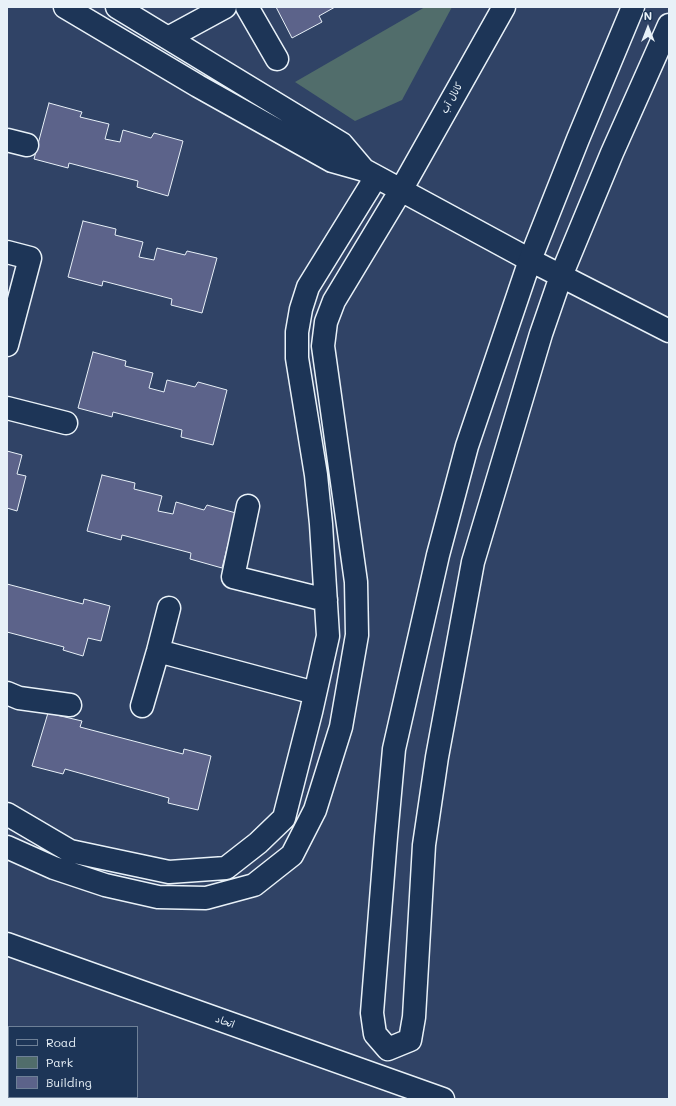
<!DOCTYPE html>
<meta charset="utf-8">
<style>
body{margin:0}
#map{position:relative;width:676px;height:1106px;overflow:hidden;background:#304366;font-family:Mali,sans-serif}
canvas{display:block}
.frame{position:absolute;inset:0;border:8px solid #e8f1f8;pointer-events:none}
.legend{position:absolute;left:8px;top:1026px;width:130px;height:72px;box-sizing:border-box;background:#1d3557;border:1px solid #6e8097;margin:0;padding:5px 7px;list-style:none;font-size:12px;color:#e8f1f8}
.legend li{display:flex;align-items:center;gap:8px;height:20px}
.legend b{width:20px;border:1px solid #6e8097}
.north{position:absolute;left:628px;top:8px;width:40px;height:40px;-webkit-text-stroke:3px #1d3557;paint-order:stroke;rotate:0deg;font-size:11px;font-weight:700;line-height:16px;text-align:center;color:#e8f1f8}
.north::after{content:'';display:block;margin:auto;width:14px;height:18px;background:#e8f1f8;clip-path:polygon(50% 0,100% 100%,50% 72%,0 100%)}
</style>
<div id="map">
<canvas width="676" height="1106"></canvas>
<div class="frame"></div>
<ul class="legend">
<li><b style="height:5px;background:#1d3557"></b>Road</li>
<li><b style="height:11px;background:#516d6b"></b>Park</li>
<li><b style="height:11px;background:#5c638a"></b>Building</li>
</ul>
<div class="north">N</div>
</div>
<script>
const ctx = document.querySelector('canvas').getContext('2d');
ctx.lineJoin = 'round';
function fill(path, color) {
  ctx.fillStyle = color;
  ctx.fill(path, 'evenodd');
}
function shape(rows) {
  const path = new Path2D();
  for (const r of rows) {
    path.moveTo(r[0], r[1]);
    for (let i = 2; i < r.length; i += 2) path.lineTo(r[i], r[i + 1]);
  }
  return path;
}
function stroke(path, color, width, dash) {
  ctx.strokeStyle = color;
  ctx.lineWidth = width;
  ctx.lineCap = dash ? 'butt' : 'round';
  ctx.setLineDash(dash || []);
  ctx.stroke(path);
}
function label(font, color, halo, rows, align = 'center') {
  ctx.font = font + ' Mali,"Playpen Sans Arabic",sans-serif';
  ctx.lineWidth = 3;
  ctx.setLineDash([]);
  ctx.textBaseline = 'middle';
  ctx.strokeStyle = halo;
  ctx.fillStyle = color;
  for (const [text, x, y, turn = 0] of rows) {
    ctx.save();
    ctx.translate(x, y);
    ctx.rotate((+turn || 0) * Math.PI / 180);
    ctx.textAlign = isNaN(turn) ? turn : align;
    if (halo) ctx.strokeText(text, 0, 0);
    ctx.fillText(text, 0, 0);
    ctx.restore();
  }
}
fill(shape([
 [425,7,452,7,402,100,355,121,295,82]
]), '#516d6b');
const building = shape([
 [276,7,335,7,319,16,322,22,292,38,276,7],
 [49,103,82,112,80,117,109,124,105,139,120,142,123,130,151,138,154,133,183,141,168,196,137,187,138,181,69,163,68,168,34,159,49,103],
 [83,221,116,229,115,235,143,242,139,257,154,260,157,248,185,255,187,251,217,258,202,313,171,305,172,299,103,281,102,286,68,277,83,221],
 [93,352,126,361,125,366,153,373,149,388,164,392,167,380,195,387,198,382,227,390,213,445,181,437,182,430,113,412,112,417,78,408,93,352],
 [7,451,22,455,17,474,26,476,17,511,7,508,7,451],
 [102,475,135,483,134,489,162,496,158,511,173,514,176,502,204,510,207,505,236,513,222,568,190,559,191,553,122,535,121,540,87,531,102,475],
 [7,584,83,604,84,599,110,606,101,641,88,638,83,656,63,650,64,647,7,632,7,584],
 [48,713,82,721,80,727,183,754,184,749,211,756,198,810,168,803,169,798,65,769,63,774,32,766,48,713]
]);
fill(building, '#5c638a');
stroke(building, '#e8f1f8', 1);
const minor = shape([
 [65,7,198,86,332,161,364,170,530,260],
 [117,7,342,144,364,170],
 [247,7,277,59],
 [168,38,225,7],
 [7,140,27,145],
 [7,252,30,258,7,345],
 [7,408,66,423],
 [248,506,233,577,326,600],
 [158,651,315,693],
 [7,693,19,698,70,705],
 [142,706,158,651,169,608],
 [7,814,70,851,169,872,226,868,258,843,284,818,311,712,328,636,321,524,316,475,297,358,297,332,301,309,308,287,376,177],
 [7,847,54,868,105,885,158,897,206,898,254,885,292,855,315,810,341,727,357,635,356,582,323,346,326,322,334,301,401,190,504,7],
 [7,944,443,1099]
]);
const major = shape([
 [633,7,578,139,530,260,467,446,438,555,394,749,386,837,372,1013,375,1034,388,1049,410,1040,414,1017,424,845,437,757,473,562,541,334,561,276,612,153,669,25],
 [530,260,669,331]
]);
stroke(minor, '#e8f1f8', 25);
stroke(major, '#e8f1f8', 25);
stroke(minor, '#1d3557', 22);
stroke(major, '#1d3557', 22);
label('10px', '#e8f1f8', '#1d3557', [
 ["کانال آب",452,98,-61],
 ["اتحاد",225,1022,20]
]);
</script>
